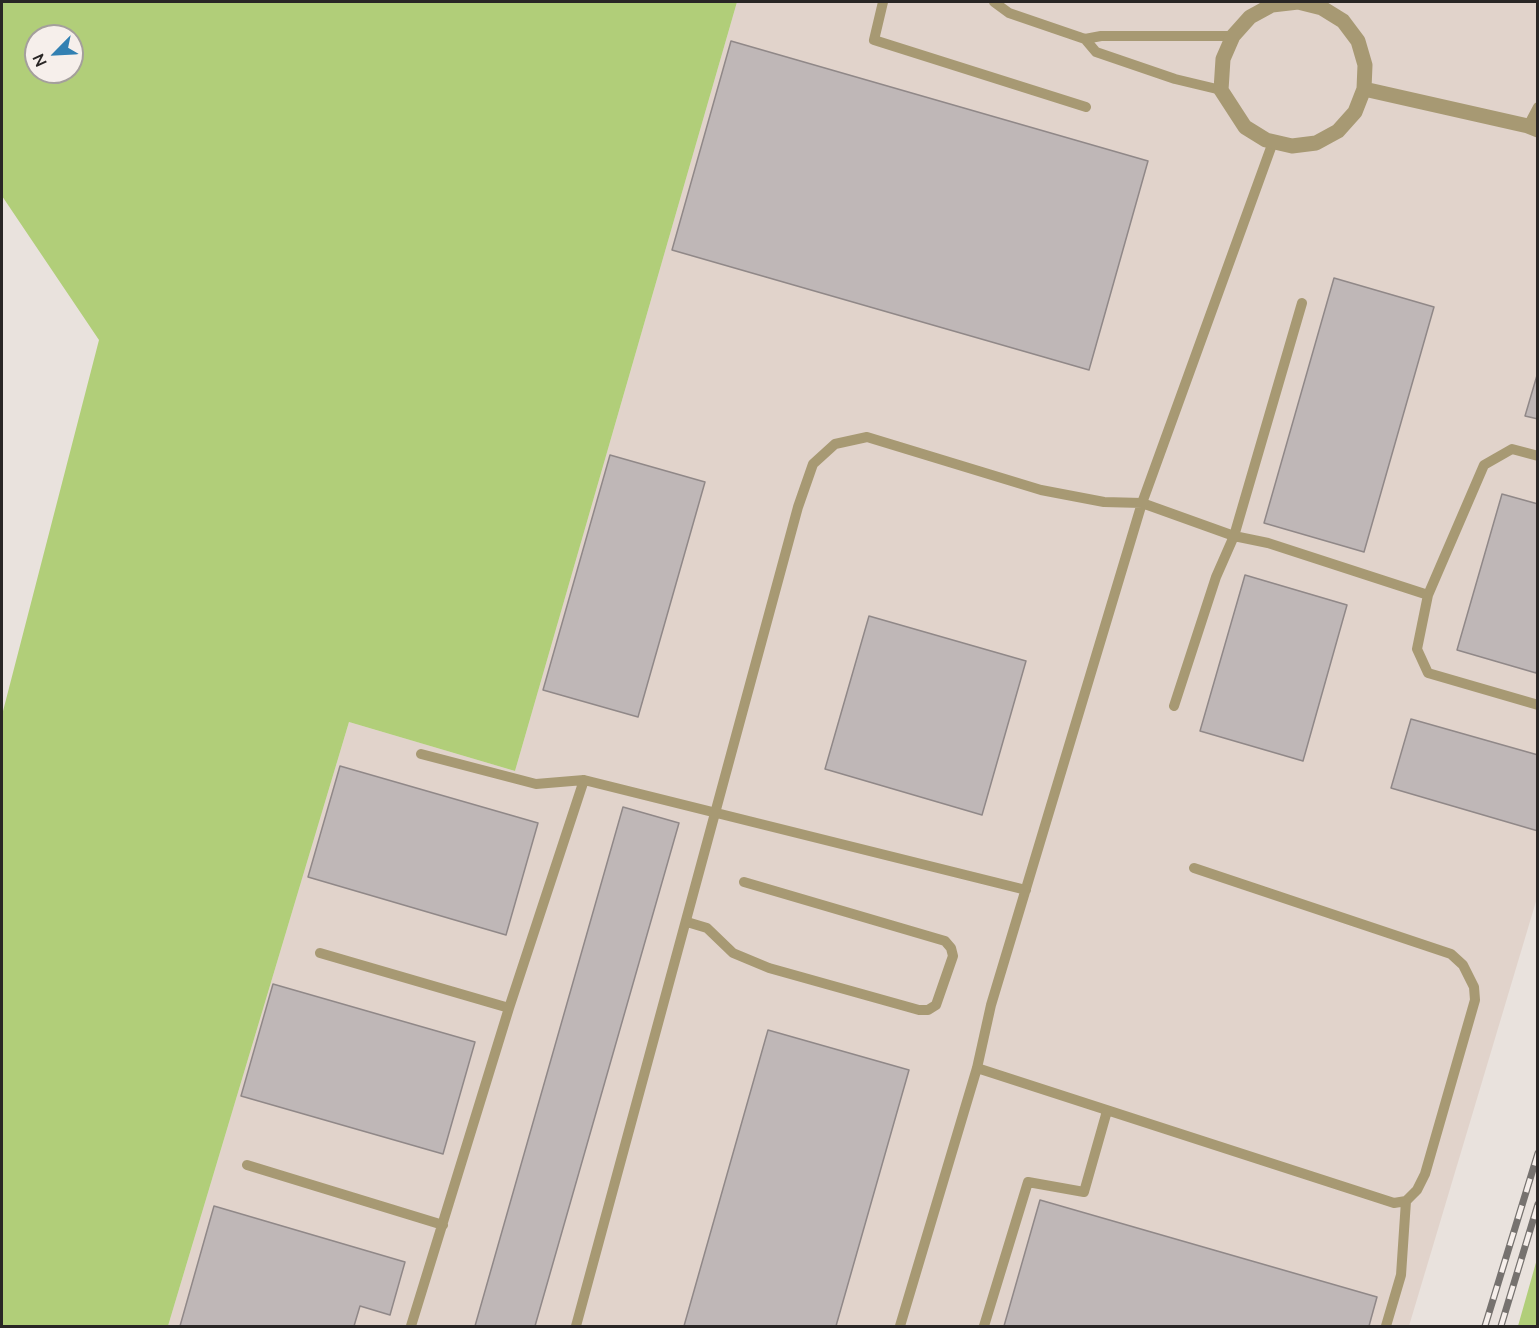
<!DOCTYPE html>
<style>
body{margin:0}
#map{position:relative;width:1539px;height:1328px;overflow:hidden;background:#e9e2dd;font-family:Mulish,sans-serif}
canvas{display:block}
.frame{position:absolute;inset:0;border:3px solid #292625;pointer-events:none}
.north{position:absolute;left:24px;top:24px;width:60px;height:60px;box-sizing:border-box;background:#f6efeb;border:2px solid #a49f9c;border-radius:50%;rotate:246deg;font-size:16px;font-weight:700;line-height:24px;text-align:center;color:#292625}
.north::after{content:'';display:block;margin:auto;width:21px;height:27px;background:#3280b2;clip-path:polygon(50% 0,100% 100%,50% 72%,0 100%)}
</style>
<div id="map">
<canvas width="1539" height="1328"></canvas>
<div class="frame"></div>
<div class="north">N</div>
</div>
<script>
const ctx = document.querySelector('canvas').getContext('2d');
ctx.lineJoin = 'round';
function fill(path, color) {
  ctx.fillStyle = color;
  ctx.fill(path, 'evenodd');
}
function shape(rows) {
  const path = new Path2D();
  for (const r of rows) {
    path.moveTo(r[0], r[1]);
    for (let i = 2; i < r.length; i += 2) path.lineTo(r[i], r[i + 1]);
  }
  return path;
}
function stroke(path, color, width, dash) {
  ctx.strokeStyle = color;
  ctx.lineWidth = width;
  ctx.lineCap = dash ? 'butt' : 'round';
  ctx.setLineDash(dash || []);
  ctx.stroke(path);
}
fill(shape([
 [737,2,1537,2,1537,898,1409,1326,168,1326,349,722,515,771]
]), '#e1d3cb');
fill(shape([
 [2,2,737,2,515,771,349,722,168,1326,2,1326,2,715,99,340,2,196],
 [36,36,72,36,72,72,36,72],
 [1537,1259,1537,1326,1518,1326]
]), '#b1ce79');
const building = shape([
 [731,41,1148,161,1089,370,672,250,731,41],
 [1334,278,1434,307,1364,552,1264,523,1334,278],
 [1538,372,1538,419,1525,416,1538,372],
 [610,455,705,482,638,717,543,690,610,455],
 [1502,494,1538,504,1538,667,1536,673,1457,650,1502,494],
 [1245,575,1347,605,1303,761,1200,731,1245,575],
 [869,616,1026,661,982,815,825,769,869,616],
 [1411,719,1538,755,1538,831,1391,788,1411,719],
 [340,766,538,823,506,935,308,877,340,766],
 [623,807,679,823,535,1326,475,1326,623,807],
 [273,984,475,1042,443,1154,241,1096,273,984],
 [768,1030,909,1070,836,1326,684,1326,768,1030],
 [1040,1200,1377,1297,1369,1326,1004,1326,1040,1200],
 [214,1206,405,1262,390,1315,360,1306,354,1326,180,1326,214,1206]
]);
fill(building, '#bfb7b7');
stroke(building, '#908888', 1.5);
stroke(shape([
 [883,2,874,40,1086,107],
 [994,2,1009,13,1085,39,1101,36,1233,36],
 [1085,39,1096,52,1175,79,1221,90],
 [1528,126,1538,107],
 [1538,456,1512,449,1484,465,1428,595,1417,649,1428,673,1538,705],
 [1174,706,1216,577,1234,536,1302,303],
 [421,754,536,784,584,780],
 [687,922,707,928,733,953,769,968,919,1010,928,1010,936,1005,953,956,951,948,945,941,744,882],
 [320,953,509,1008],
 [977,1068,1394,1203,1406,1201,1417,1190,1425,1174,1475,1000,1474,987,1463,965,1451,954,1194,868],
 [247,1165,443,1225],
 [411,1326,509,1008,584,780,1026,890],
 [576,1326,798,507,813,464,835,444,867,437,1041,490,1104,502,1142,503,1234,536,1268,543,1428,595],
 [900,1326,977,1068,991,1005,1142,503,1273,142],
 [984,1326,1028,1182,1084,1192,1107,1111],
 [1386,1326,1401,1275,1406,1201]
]), '#a79973', 10);
stroke(shape([
 [1298,2,1322,8,1343,21,1358,41,1365,65,1364,89,1355,112,1338,131,1316,143,1292,146,1266,140,1245,127,1221,90,1223,59,1233,36,1250,17,1272,5,1298,2],
 [1364,89,1528,126,1538,130]
]), '#a79973', 15);
const rail = shape([
 [1485,1326,1538,1153],
 [1501,1326,1538,1204]
]);
stroke(rail, '#76726f', 7);
stroke(rail, '#f6efeb', 4.5, [14]);
</script>
